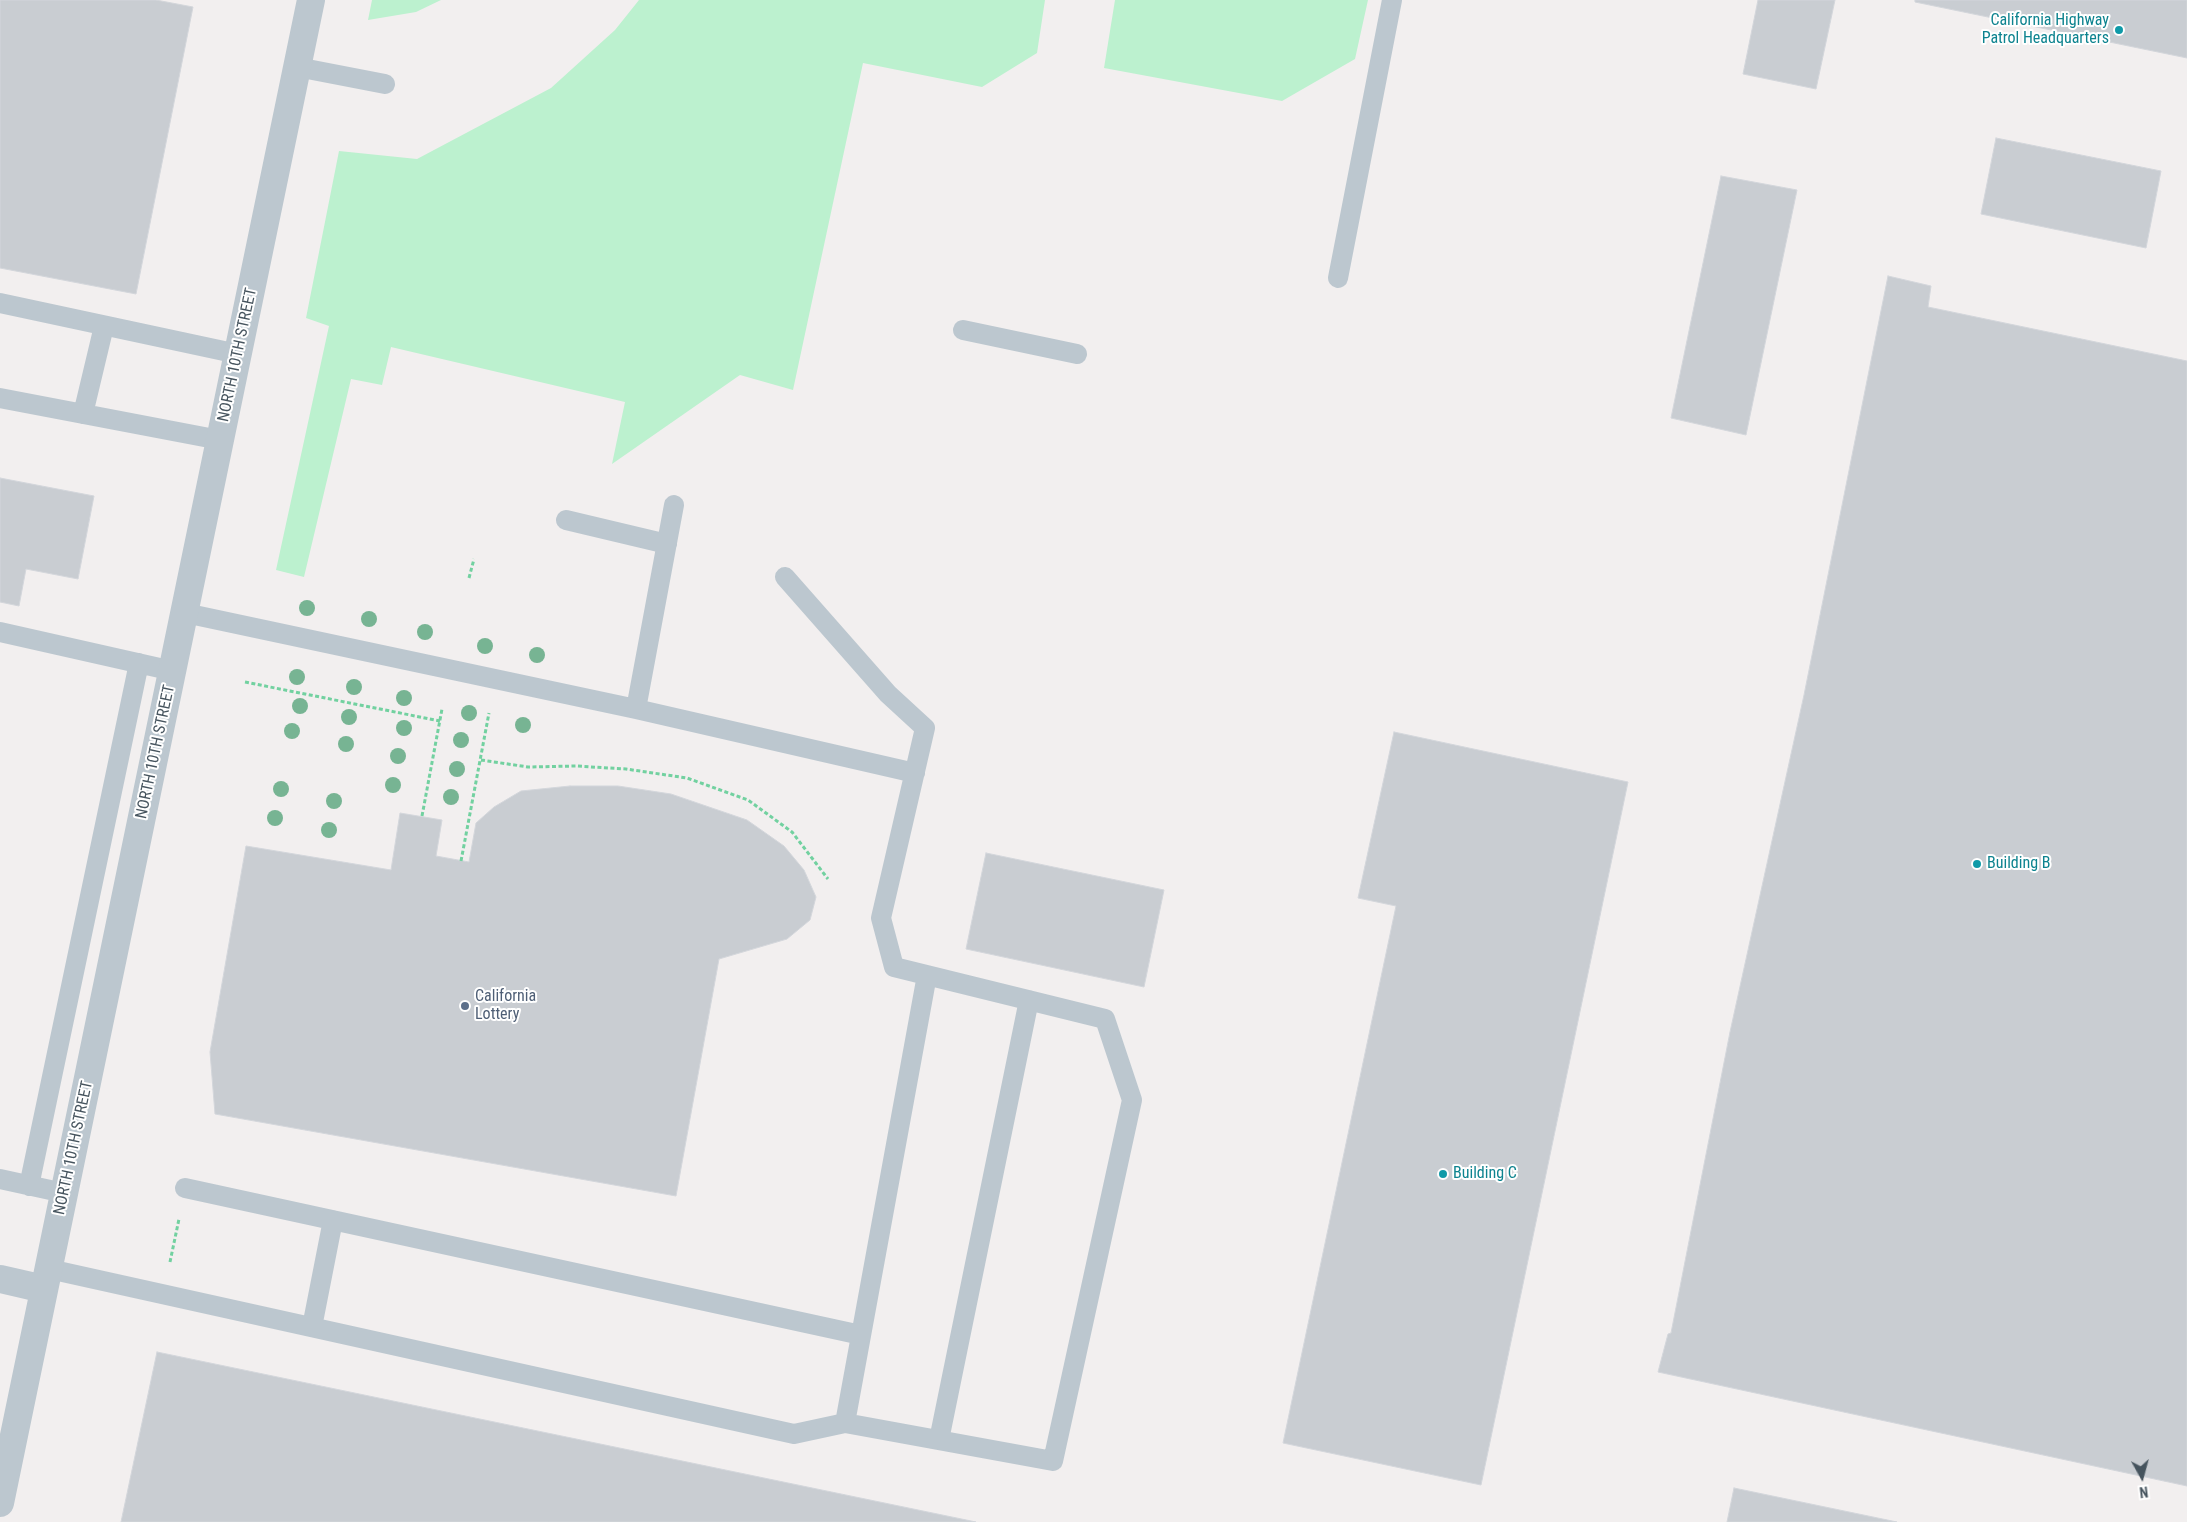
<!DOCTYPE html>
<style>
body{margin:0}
#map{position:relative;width:2187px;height:1522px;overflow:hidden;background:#f2efef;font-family:"Roboto Condensed",sans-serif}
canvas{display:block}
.north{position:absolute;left:2117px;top:1452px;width:50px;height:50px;-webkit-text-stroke:4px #fff;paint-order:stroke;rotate:173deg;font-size:14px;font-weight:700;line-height:20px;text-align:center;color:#46545e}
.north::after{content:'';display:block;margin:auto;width:18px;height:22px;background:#46545e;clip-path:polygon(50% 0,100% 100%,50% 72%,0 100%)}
</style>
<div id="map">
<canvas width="2187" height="1522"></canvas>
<div class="north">N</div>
</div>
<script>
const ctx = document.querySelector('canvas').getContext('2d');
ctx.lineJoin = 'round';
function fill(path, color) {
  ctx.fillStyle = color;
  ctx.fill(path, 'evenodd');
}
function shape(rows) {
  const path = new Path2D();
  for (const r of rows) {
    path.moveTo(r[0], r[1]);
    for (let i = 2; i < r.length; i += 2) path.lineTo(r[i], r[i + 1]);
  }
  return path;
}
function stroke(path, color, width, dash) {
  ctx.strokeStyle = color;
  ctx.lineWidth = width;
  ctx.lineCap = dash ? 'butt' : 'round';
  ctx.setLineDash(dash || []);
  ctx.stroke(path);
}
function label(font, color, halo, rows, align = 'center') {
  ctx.font = font + ' "Roboto Condensed",sans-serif';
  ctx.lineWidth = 4;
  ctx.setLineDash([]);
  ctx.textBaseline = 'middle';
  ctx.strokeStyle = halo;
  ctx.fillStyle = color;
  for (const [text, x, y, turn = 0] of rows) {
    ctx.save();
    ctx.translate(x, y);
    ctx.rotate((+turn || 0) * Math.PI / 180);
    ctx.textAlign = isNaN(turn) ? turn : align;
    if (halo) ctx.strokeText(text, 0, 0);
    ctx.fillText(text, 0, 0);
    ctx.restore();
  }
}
fill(shape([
 [372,0,441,0,416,12,368,20],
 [639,0,1045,0,1037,53,982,87,863,63,793,390,740,375,612,464,625,402,391,347,382,385,351,379,304,577,276,570,329,326,306,318,339,151,417,159,551,88,615,30],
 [1115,0,1368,0,1355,59,1282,101,1104,68]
]), '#bcf1cf');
const building = shape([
 [0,0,156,0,193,7,136,294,0,268,0,0],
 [1758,0,1835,0,1816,89,1743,74,1758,0],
 [1915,0,2187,0,2187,58,1915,2,1915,0],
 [1996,138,2161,171,2146,248,1981,214,1996,138],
 [1721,176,1797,190,1746,435,1671,418,1721,176],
 [1888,276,1931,286,1928,307,2187,361,2187,1486,1658,1372,1668,1334,1671,1333,1730,1032,1804,695,1888,276],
 [0,478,94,496,78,579,26,569,19,606,0,602,0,478],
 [1394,732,1628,782,1481,1485,1283,1443,1396,906,1358,898,1394,732],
 [570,786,618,786,671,794,747,820,784,846,804,870,816,897,810,920,787,939,719,959,676,1196,215,1114,210,1052,246,846,391,870,400,813,442,820,436,856,469,862,476,823,494,807,521,791,570,786],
 [986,853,1164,890,1144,987,966,949,986,853],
 [157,1352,976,1522,121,1522,157,1352],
 [1734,1488,1897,1522,1727,1522,1734,1488]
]);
fill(building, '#c9cdd2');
stroke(building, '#d3d6db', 1);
stroke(shape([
 [469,578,474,559],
 [245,682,440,721],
 [481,760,528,767,576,766,626,769,687,778,748,800,792,832,828,879],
 [422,816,442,709],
 [461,861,489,713],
 [170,1262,179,1219]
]), '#72d1a0', 3, [4, 2.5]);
stroke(shape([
 [297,67,385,84],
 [1338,278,1392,0],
 [0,303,238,354],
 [963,330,1077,354],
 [0,398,220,440],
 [83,414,104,326],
 [566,520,667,544],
 [185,613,636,709,915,773],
 [0,632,173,671],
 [636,709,674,505],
 [0,1179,64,1193],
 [29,1186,139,663],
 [185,1188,861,1335],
 [49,1269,794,1434,845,1423,1053,1461,1132,1100,1105,1019,894,967,881,918,925,728,888,694,785,577],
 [312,1327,333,1220],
 [845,1423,927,975],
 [939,1440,1029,1000]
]), '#bcc7cf', 20);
stroke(shape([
 [0,1279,44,1289],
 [0,1503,311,0]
]), '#bcc7cf', 28);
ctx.fillStyle = '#77b493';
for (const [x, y] of [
 [307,608],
 [369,619],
 [425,632],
 [485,646],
 [537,655],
 [297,677],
 [354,687],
 [404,698],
 [300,706],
 [469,713],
 [349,717],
 [523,725],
 [404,728],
 [292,731],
 [461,740],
 [346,744],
 [398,756],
 [457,769],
 [393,785],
 [281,789],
 [451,797],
 [334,801],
 [275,818],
 [329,830]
]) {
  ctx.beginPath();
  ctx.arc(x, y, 8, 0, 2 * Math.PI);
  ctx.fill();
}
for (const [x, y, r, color] of [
 [2119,30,5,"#0f9aa8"],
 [1977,864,5,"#0f9aa8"],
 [465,1006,5,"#5c6f8a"],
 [1443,1174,5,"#0f9aa8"]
]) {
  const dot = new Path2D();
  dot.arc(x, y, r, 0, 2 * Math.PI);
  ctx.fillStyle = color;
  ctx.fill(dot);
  stroke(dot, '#fff', 2);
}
label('16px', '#0d838f', '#fff', [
 ["California Highway",2109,21,"right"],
 ["Patrol Headquarters",2109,39,"right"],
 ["Building B",1987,864],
 ["Building C",1453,1174]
], 'left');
label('16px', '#46545e', '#fff', [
 ["NORTH 10TH STREET",238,355,-78],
 ["NORTH 10TH STREET",156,752,-78],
 ["NORTH 10TH STREET",74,1148,-78]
]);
label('16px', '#4e5e75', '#fff', [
 ["California",475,997],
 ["Lottery",475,1015]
], 'left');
</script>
